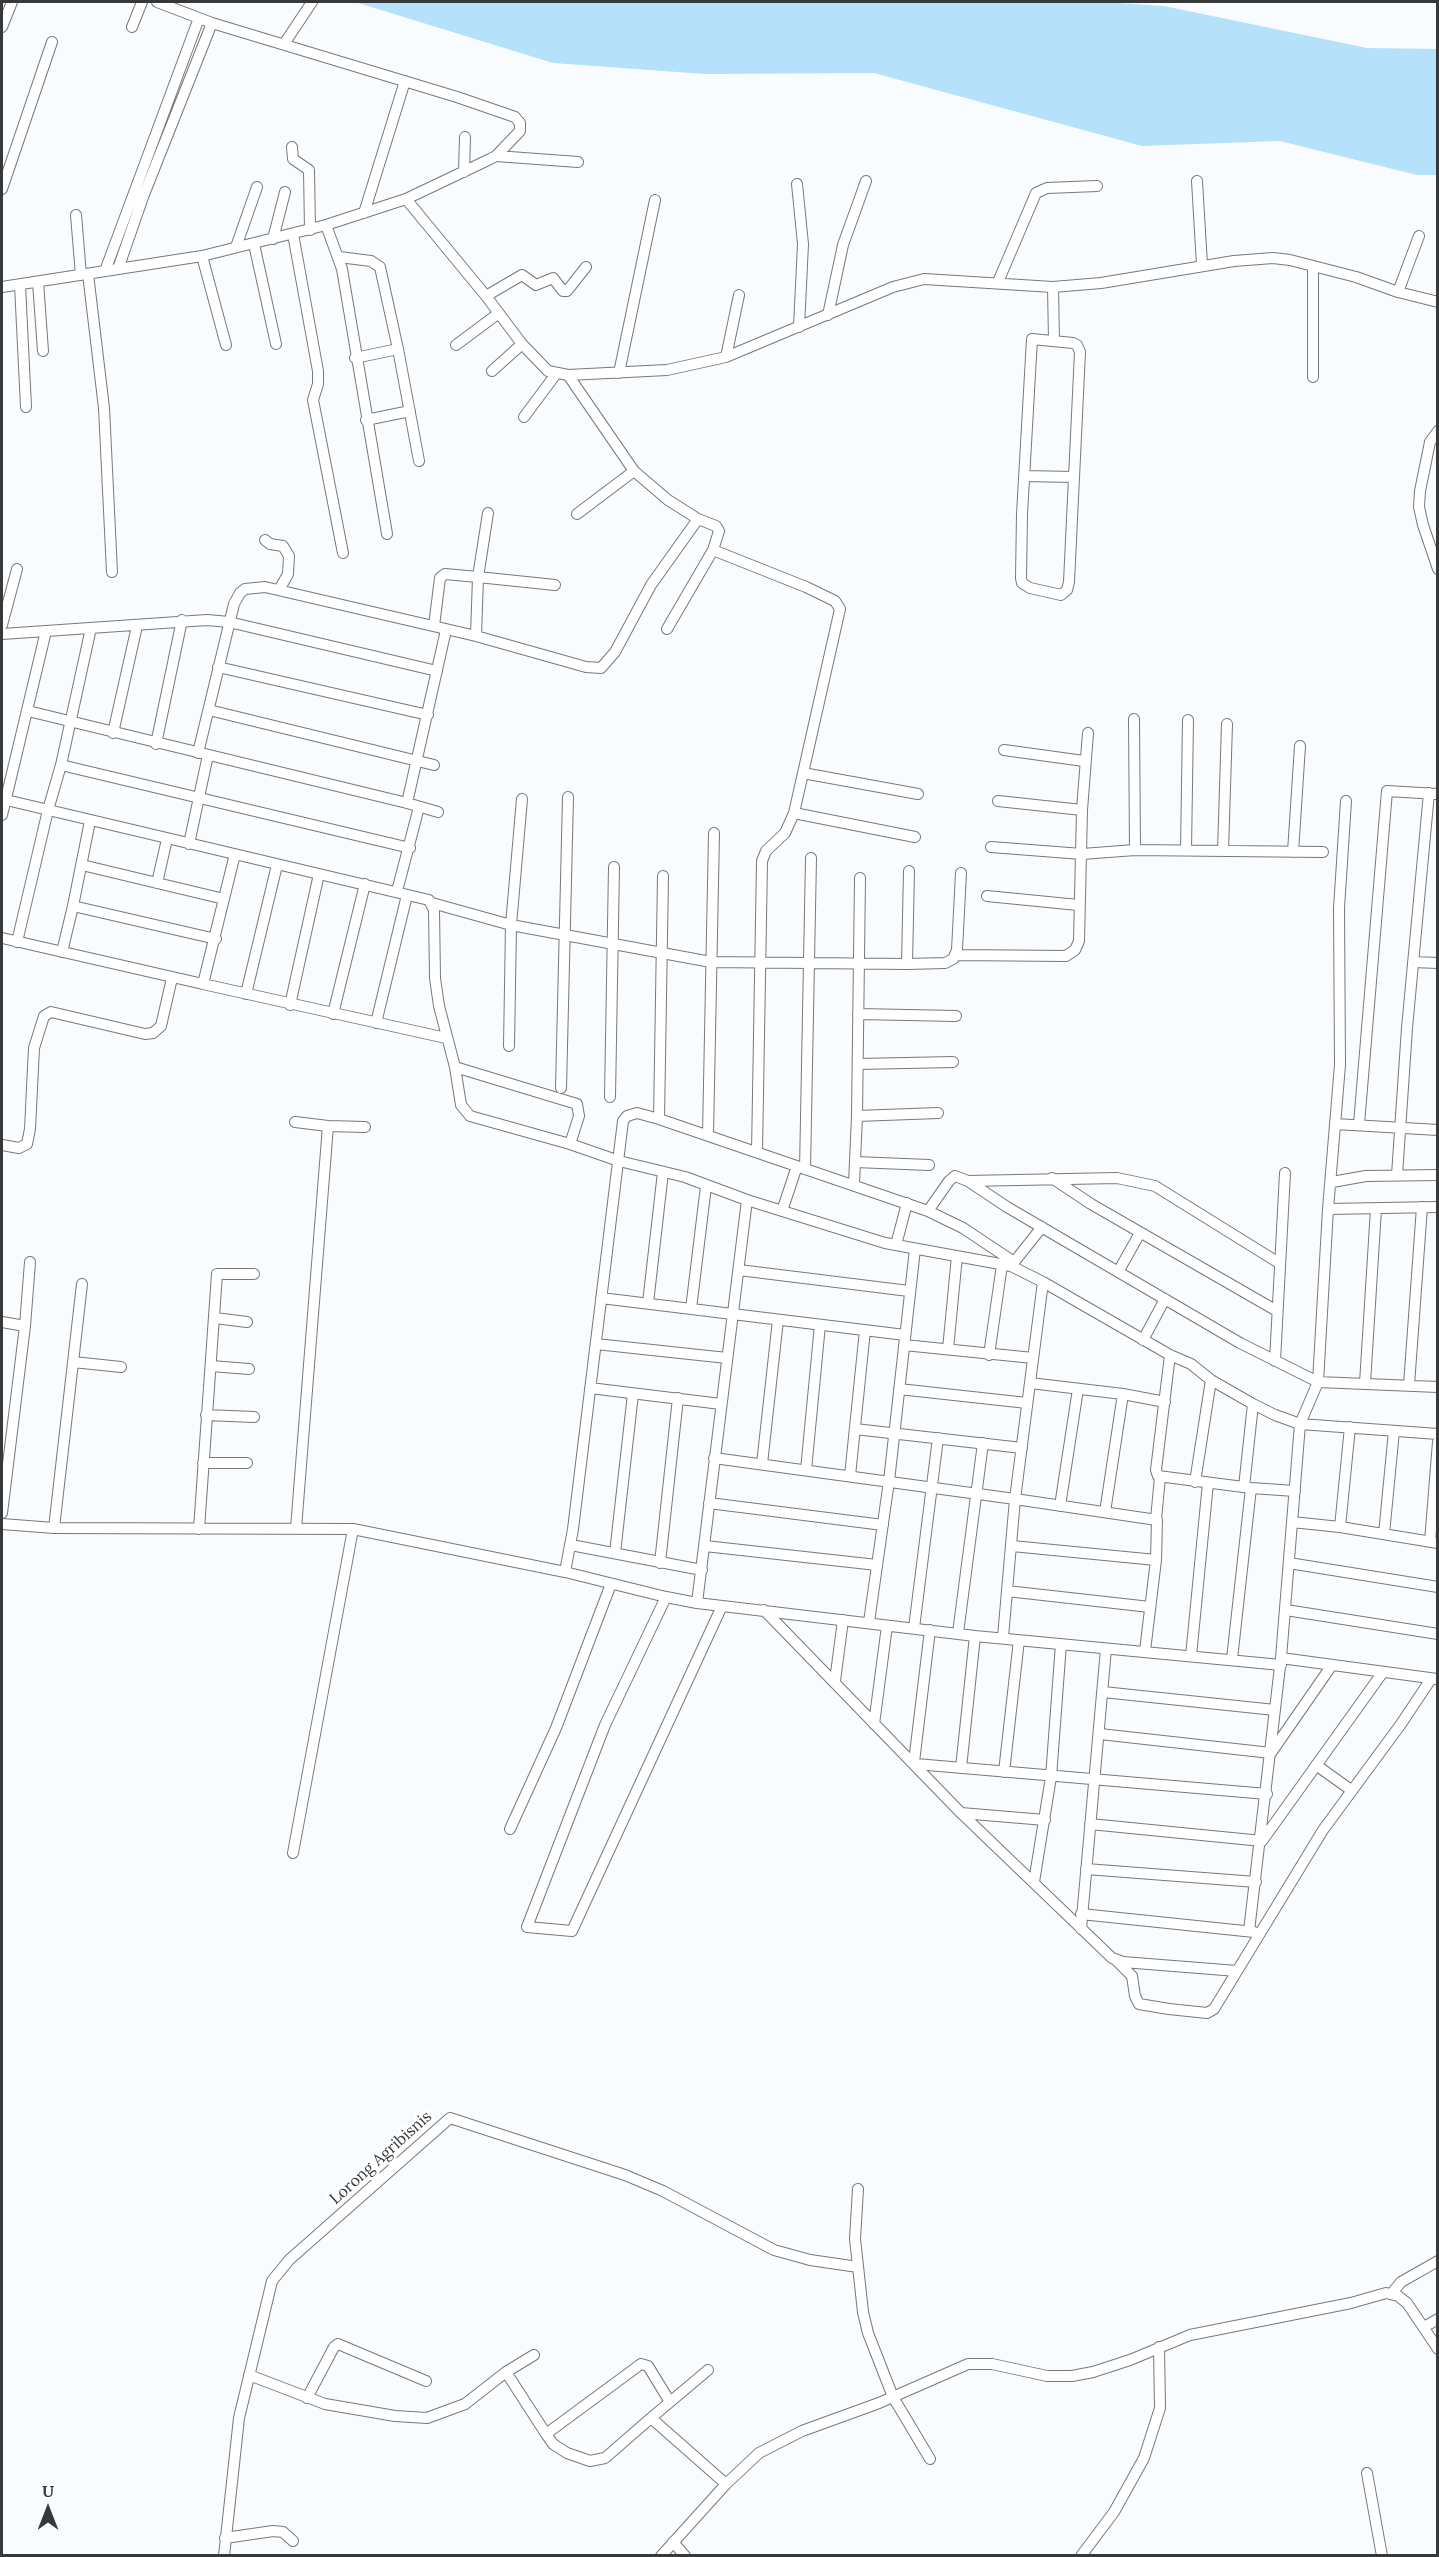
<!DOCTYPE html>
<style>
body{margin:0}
#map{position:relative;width:1439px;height:2557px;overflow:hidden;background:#f9fcfe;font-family:Lora,serif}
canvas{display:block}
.frame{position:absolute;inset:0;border:3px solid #36383a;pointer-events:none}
.north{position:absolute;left:18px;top:2479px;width:60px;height:60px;-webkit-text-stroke:4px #fff;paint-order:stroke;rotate:0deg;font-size:16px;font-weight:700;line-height:24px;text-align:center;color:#36383a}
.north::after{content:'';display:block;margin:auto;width:21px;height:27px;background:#36383a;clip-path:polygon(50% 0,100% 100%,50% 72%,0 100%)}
</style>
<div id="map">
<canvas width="1439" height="2557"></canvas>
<div class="frame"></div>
<div class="north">U</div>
</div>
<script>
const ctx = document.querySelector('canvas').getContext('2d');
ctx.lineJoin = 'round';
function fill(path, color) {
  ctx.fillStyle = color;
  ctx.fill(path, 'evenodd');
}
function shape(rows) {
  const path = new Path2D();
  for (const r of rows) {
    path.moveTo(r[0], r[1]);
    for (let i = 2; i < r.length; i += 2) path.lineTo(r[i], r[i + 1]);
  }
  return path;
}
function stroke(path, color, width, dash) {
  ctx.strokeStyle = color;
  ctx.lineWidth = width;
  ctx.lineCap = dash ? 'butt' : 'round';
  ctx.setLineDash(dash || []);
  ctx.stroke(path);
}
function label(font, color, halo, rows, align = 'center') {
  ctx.font = font + ' Lora,serif';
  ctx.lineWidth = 6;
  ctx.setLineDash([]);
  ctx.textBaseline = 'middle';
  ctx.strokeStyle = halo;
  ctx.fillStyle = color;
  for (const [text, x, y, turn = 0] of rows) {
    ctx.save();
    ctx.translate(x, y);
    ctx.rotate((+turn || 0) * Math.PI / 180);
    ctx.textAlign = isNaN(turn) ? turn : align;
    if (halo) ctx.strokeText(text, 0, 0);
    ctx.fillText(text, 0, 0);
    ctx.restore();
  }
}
fill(shape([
 [355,2,1101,2,1164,6,1367,48,1437,49,1437,175,1417,175,1280,141,1142,146,874,73,705,74,553,63]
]), '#b5e1fa');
const street = shape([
 [2,27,12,2],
 [132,27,142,2],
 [284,44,312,2],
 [292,147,293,159,309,170,310,230],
 [496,156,578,162],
 [464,172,465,137],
 [1197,181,1202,265],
 [797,184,803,244,799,327],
 [2,189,52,42],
 [406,199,486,296,522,344,548,371,568,375,667,370,726,357,893,287,924,279,1053,287,1101,283,1234,261,1273,258,1290,260,1356,277,1398,292,1438,302],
 [364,213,405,81],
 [76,215,81,275],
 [326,225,342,269,387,534],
 [293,234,318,371,318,384,313,400,343,553],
 [273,239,285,192],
 [254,244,276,344],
 [236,247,257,187],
 [202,256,226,345],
 [339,257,371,261,380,267,398,349],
 [118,269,143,197,212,23],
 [105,271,199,18],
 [88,274,104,408,112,572],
 [38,282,43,351],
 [998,282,1036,193,1047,188,1097,186],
 [20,285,26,407],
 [2,287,202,256,326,225,406,199,486,161,496,156,520,131,520,123,515,117,457,97,212,23,157,2],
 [1053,287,1054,341],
 [1398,292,1419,236],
 [486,296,522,275,536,285,553,278,563,291,567,291,586,267],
 [828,315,843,245,866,181],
 [1032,339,1073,343,1077,345,1080,352,1069,582,1067,590,1061,595,1030,588,1022,583,1021,578,1022,514,1032,339],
 [456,345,499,313],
 [726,357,739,295],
 [355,358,398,349,419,461],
 [492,371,522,344],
 [619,373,655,200],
 [568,375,634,471,668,500,698,519,716,526,719,531,713,550,667,629],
 [1313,377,1313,266],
 [524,417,556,374],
 [366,420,410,411],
 [1438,431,1430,442,1420,491,1419,507,1423,525,1438,569],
 [1024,476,1073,477],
 [577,514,634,471],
 [265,540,270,544,283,546,289,556,288,574,279,590],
 [713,550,806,587,835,601,840,609,794,813,785,833,766,851,762,861,757,1152],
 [2,625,17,569],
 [434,626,440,578,445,574,478,577,488,513],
 [2,634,207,620,229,622,437,671],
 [476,636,586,667,601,668,615,652,651,585,698,519],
 [218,667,428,715],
 [209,710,434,765],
 [28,711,407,803,438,812],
 [1134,719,1135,850],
 [113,733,137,626],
 [156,744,182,620],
 [1004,750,1084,761],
 [198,753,234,604,240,593,245,589,265,587,476,636,478,577,555,585],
 [61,765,410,848],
 [803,773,918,794],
 [2,799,429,900,434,910,435,978,439,1006,455,1067,461,1105,470,1116,570,1144,619,1161,685,1177,747,1200,885,1243,1011,1266,1043,1282,1170,1355,1191,1364,1211,1380,1253,1404,1275,1415,1300,1424,1318,1382,1328,1209,1340,1065,1339,908,1346,801],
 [407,803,446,630],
 [1082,810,1088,733],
 [794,813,915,837],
 [2,815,46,631],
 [189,844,208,755],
 [991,847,1082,854,1135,850,1323,852],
 [1186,850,1188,720],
 [1223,851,1227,724],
 [1293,852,1300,746],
 [82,865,224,899],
 [157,883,167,839],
 [397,891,419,807],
 [987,896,1078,905],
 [432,903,511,925,711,962,907,964,945,963,953,959,957,950,961,873],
 [73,906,216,939],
 [2,938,203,984,235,854],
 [17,942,48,810,61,765,91,628],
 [62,952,73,906,90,821],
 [956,955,1066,956,1075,950,1079,941,1082,810,998,801],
 [1413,962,1438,963],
 [907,964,909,871],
 [203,984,446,1038],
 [246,994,277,865],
 [290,1005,319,874],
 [333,1014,365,884],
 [858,1014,956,1016],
 [376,1023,407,895],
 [509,1046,511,925,522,799],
 [858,1064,953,1062],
 [455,1067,577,1104,579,1116,570,1144],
 [561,1088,568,797],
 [610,1097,614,867],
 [857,1116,938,1113],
 [659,1119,663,876],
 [295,1122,328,1126],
 [1335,1124,1438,1130],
 [1359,1124,1387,791,1438,794],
 [708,1135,714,833],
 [2,1145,19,1148,27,1144,30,1129,34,1048,44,1016,51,1012,145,1034,153,1033,161,1026,172,978],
 [855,1162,929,1165],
 [805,1169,811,858],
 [1397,1175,1407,1028,1429,793],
 [1052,1178,1091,1204,1277,1311],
 [968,1181,1007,1207,1240,1343,1318,1382,1438,1387],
 [1332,1182,1366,1176,1438,1175],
 [854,1184,857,1116,860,878],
 [1328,1209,1438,1207],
 [782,1211,797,1166],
 [928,1211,949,1181,955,1176,968,1181,1117,1178,1155,1186,1279,1263],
 [896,1245,907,1203],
 [1011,1266,1042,1227],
 [739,1270,909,1291],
 [1118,1272,1140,1233],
 [1043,1282,1015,1499,1157,1520,1156,1560,1145,1651],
 [601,1298,905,1335],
 [648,1303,663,1172],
 [691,1309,706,1186],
 [215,1318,247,1322],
 [2,1322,25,1326],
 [1143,1340,1165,1299],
 [596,1344,727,1358],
 [904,1345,1033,1358],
 [948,1349,957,1256],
 [989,1355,1002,1265],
 [1170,1355,1156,1470,1158,1476,1251,1488,1295,1491],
 [1275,1361,1285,1173],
 [73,1362,121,1367],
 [211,1366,249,1369],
 [1030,1383,1123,1394,1165,1402],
 [1365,1383,1376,1209],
 [1409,1385,1422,1207],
 [590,1388,721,1404],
 [899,1389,1027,1403],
 [206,1415,254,1417],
 [855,1429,1022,1448],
 [714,1458,1015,1499,1003,1637],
 [203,1463,247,1463],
 [762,1464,778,1320],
 [806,1470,820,1325],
 [850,1476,865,1330],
 [1195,1482,1211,1380],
 [1244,1487,1253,1404],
 [709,1503,883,1525],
 [1060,1506,1078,1389],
 [1105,1512,1123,1394],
 [2,1513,25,1326,30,1262],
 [1156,1519,1160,1477],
 [1292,1522,1340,1527,1438,1543],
 [2,1524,54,1528,353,1529,565,1572,666,1597,697,1603,975,1636,1281,1665],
 [1340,1527,1350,1427],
 [54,1528,82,1284],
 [296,1528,328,1126,365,1127],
 [199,1529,217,1274,254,1274],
 [1384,1534,1394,1431],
 [1430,1542,1438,1442],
 [571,1545,702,1570],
 [705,1546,877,1565],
 [1012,1546,1156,1560],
 [615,1553,633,1394],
 [660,1563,678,1398],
 [1289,1563,1438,1587],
 [565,1572,573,1529,623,1121,627,1116,637,1113,659,1119,928,1211,963,1228,1014,1262],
 [1007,1591,1150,1607],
 [666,1597,605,1725,527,1927,572,1931,722,1606],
 [697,1603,747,1200],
 [764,1610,961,1813,1112,1958,1123,1962,1237,1971],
 [1286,1610,1438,1634],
 [869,1622,889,1481,915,1249],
 [914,1628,938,1438],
 [958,1633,983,1443],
 [1191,1656,1208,1483],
 [1281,1658,1300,1424,1438,1434],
 [1232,1659,1251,1488],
 [835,1681,843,1620],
 [1103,1692,1275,1710],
 [874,1724,887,1626],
 [1100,1734,1271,1753,1332,1665],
 [914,1762,930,1630],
 [916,1764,1267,1794],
 [1316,1765,1351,1790],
 [961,1768,975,1636],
 [1004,1772,1019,1640],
 [961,1813,1045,1820],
 [1090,1824,1262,1841,1383,1672],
 [510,1829,556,1728,611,1584],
 [293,1853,353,1529],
 [1086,1869,1256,1882],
 [1034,1882,1051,1777,1061,1644],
 [1081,1914,1254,1932],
 [1081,1929,1106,1649],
 [1249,1931,1281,1658,1437,1679],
 [1116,1960,1132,1976,1135,1996,1139,2004,1169,2009,1207,2013,1214,2009,1323,1830,1401,1724,1431,1679],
 [858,2189,855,2239,863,2312,868,2333,893,2397,930,2459],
 [1392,2293,1401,2282,1438,2261],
 [1424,2327,1438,2319],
 [506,2372,546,2434,553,2444,567,2453,590,2461,605,2458,651,2418,726,2484],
 [249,2375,325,2404,395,2416,427,2418,465,2404,506,2372,534,2355],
 [307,2398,334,2347,338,2344,426,2381],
 [651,2418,708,2370],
 [546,2434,641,2364,648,2366,670,2402],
 [1367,2473,1382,2556],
 [225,2538,273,2531,283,2532,293,2541],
 [673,2542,685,2556],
 [224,2556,239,2418,272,2281,289,2260,450,2118,625,2175,663,2191,774,2250,810,2260,858,2267],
 [661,2556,726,2484,759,2453,802,2431,879,2403,968,2364,992,2364,1047,2376,1072,2376,1093,2372,1130,2360,1190,2335,1351,2303,1386,2293,1398,2296,1407,2303,1438,2349],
 [1081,2556,1114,2512,1144,2458,1160,2408,1159,2347]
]);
stroke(street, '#75797d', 12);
stroke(street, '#fff', 10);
label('16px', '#36383a', '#fff', [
 ["Lorong Agribisnis",381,2158,-42]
]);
</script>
